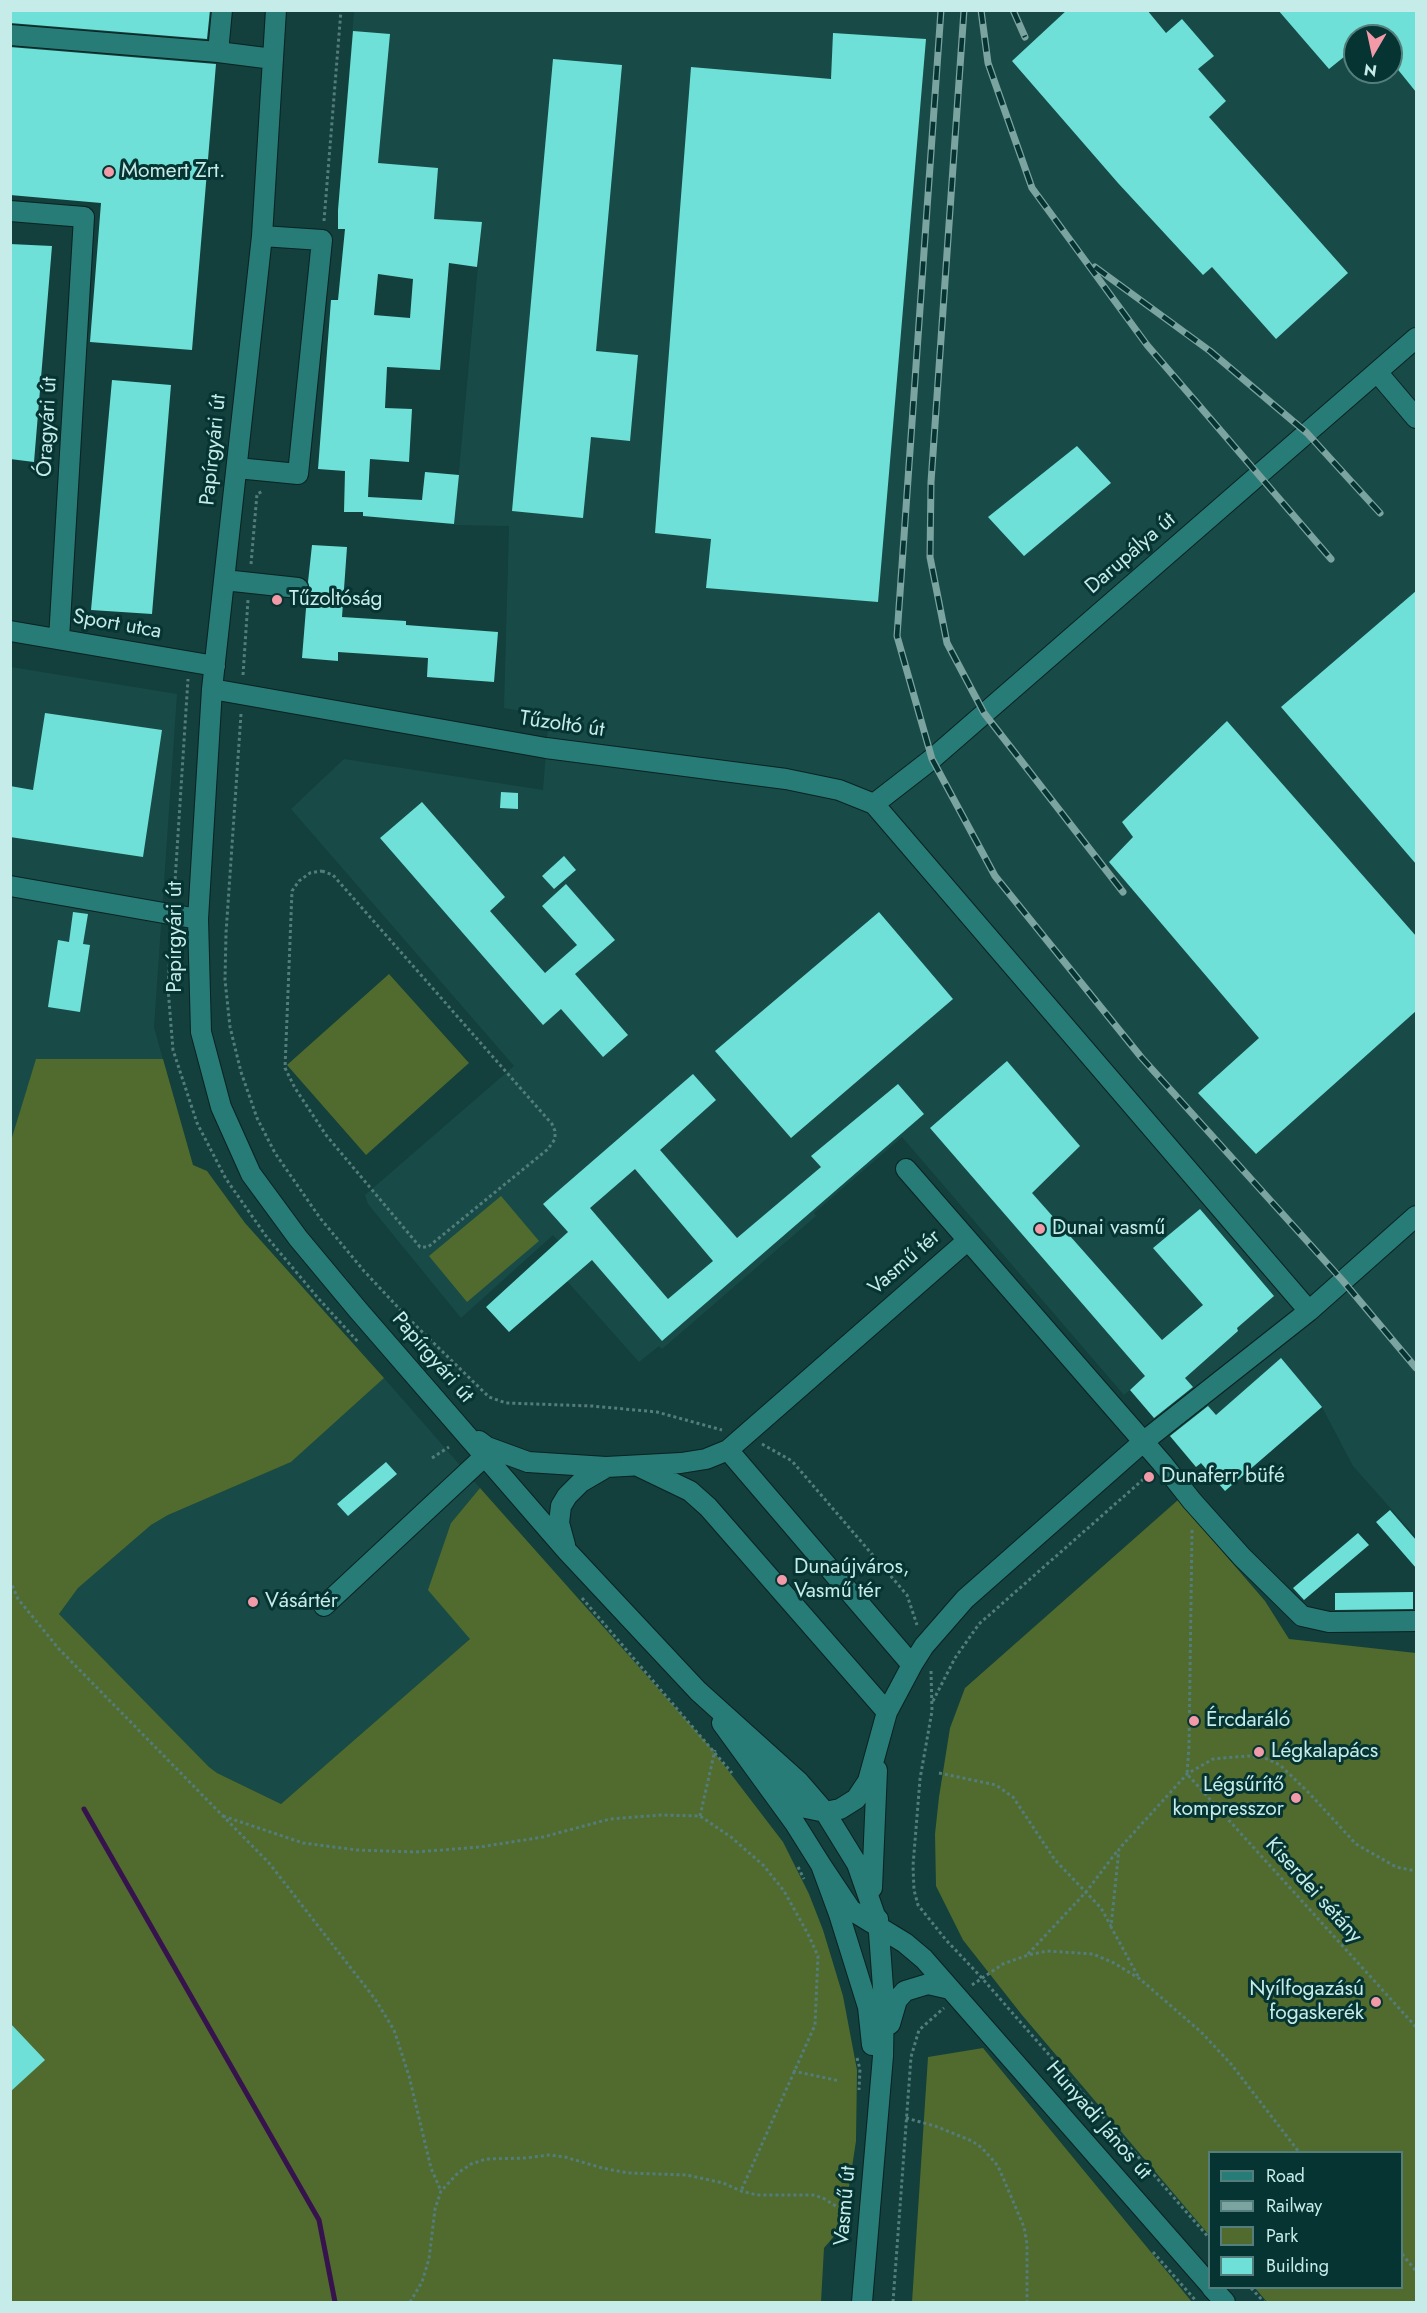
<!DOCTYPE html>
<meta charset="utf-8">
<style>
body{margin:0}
#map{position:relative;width:1427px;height:2313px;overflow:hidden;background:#133f3c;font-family:Jost,sans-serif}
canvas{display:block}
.frame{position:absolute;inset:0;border:12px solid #c6ece9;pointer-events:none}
.legend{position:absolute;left:1208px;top:2151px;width:195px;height:138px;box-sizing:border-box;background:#063432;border:2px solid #537e7b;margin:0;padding:8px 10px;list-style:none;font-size:18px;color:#c6ece9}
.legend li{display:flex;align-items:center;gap:12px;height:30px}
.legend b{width:30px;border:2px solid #537e7b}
.north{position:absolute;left:1343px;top:24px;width:60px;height:60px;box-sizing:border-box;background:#063432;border:2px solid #537e7b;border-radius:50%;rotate:189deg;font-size:16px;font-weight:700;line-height:24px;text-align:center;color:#c6ece9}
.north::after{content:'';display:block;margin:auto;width:21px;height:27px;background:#f39aa9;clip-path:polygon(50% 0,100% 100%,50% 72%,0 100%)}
</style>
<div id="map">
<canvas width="1427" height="2313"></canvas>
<div class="frame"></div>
<ul class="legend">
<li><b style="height:8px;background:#287c77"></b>Road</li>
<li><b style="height:8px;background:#7ba3a0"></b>Railway</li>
<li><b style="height:16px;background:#506b2d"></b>Park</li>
<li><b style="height:16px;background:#6ee0d7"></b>Building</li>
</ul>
<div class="north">N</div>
</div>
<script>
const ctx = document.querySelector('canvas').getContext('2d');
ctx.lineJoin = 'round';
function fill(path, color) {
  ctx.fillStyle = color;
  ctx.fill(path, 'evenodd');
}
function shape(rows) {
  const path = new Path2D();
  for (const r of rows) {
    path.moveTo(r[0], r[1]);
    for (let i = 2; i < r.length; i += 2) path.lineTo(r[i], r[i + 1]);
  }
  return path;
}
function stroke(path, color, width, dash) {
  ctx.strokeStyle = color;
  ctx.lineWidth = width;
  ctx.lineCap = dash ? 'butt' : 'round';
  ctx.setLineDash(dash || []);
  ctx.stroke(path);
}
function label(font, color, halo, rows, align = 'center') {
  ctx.font = font + ' Jost,sans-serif';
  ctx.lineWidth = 6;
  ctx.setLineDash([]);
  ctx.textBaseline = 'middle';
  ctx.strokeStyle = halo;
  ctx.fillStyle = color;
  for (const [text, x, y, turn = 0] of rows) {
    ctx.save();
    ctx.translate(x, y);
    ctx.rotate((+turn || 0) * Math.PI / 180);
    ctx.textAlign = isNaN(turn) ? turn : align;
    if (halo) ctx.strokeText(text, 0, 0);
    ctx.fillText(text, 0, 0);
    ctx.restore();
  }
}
fill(shape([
 [354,11,1416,11,1416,1537,1353,1466,1322,1407,1225,1491,1201,1464,1196,1467,1130,1390,1124,1395,902,1137,814,1213,816,1216,662,1349,659,1346,639,1362,567,1281,582,1268,553,1235,461,1318,368,1204,365,1195,514,1066,291,809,344,759,543,790,549,716,504,708,509,526,454,525,482,223,338,212],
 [1355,36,1391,36,1391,72,1355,72],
 [11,667,177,694,154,1027,177,1111,27,1088,11,1144],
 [384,1378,480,1488,451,1523,470,1639,281,1804,217,1773,209,1767,59,1614,78,1588,151,1525,168,1515,291,1462]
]), '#184b47');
fill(shape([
 [389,974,469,1063,366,1155,287,1065],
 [36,1059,163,1059,193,1165,207,1171,245,1223,384,1378,291,1462,168,1515,151,1525,78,1588,59,1614,209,1767,217,1773,281,1804,470,1639,428,1590,451,1523,480,1488,711,1748,783,1842,809,1894,823,1930,843,1996,857,2070,856,2141,843,2226,824,2248,821,2302,11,2302,10,1144],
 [501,1196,539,1241,467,1302,429,1256],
 [1178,1500,1265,1601,1289,1639,1416,1653,1416,2302,1267,2302,1255,2288,1402,2288,1402,2152,1210,2152,1209,2235,1022,2015,963,1940,936,1886,935,1834,939,1797,950,1728,965,1688],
 [983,2048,1192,2302,912,2302,928,2057]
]), '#506b2d');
stroke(shape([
 [84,1809,319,2220,335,2302]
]), '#37134e', 5);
fill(shape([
 [10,10,210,10,207,39,10,23],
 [1067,10,1147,10,1166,33,1182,19,1214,56,1198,69,1226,101,1209,117,1348,273,1276,339,1212,267,1203,275,1118,183,1012,61],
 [1278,10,1416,10,1416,92,1391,61,1391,36,1355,36,1355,48,1329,69],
 [353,31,390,34,378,163,438,168,434,219,482,222,477,267,449,263,440,370,387,367,385,408,412,409,409,462,370,459,368,497,422,500,425,472,459,475,454,524,363,516,363,512,344,512,345,471,318,469,331,300,338,300,345,229,338,229,338,210],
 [378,274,413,279,410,318,374,315],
 [833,33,926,39,878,602,706,588,711,539,655,533,691,67,831,79],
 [10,47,216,64,192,350,90,342,101,203,10,195],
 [553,59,622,65,596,351,638,355,630,441,591,437,583,518,512,511],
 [10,244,52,246,34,462,10,459],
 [112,380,171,385,152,614,91,610],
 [1077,446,1111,483,1024,556,988,517],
 [312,545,347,547,342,617,406,621,406,625,498,632,494,682,427,677,428,658,338,652,338,661,302,658,307,596,310,589,308,582],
 [1416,591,1416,864,1281,707],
 [45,713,162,730,143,857,10,837,10,786,33,790],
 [1227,721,1416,936,1416,1011,1256,1154,1198,1093,1259,1038,1109,862,1133,837,1122,822],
 [501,792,518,793,518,809,500,808],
 [422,802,505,897,490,911,545,973,577,945,542,906,566,884,615,940,575,974,628,1035,603,1057,561,1009,543,1025,380,838],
 [564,856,576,870,554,889,542,876],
 [73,912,88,914,83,944,90,945,80,1012,48,1007,58,940,69,942],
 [879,912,953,999,791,1138,715,1051],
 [1007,1061,1080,1146,1032,1193,1162,1340,1203,1305,1153,1248,1200,1209,1274,1296,1237,1328,1238,1331,1185,1378,1193,1387,1154,1418,1130,1390,1145,1376,930,1128],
 [693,1074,716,1100,660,1150,737,1238,821,1167,811,1156,898,1084,924,1114,662,1341,592,1260,509,1332,486,1307,568,1232,543,1204],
 [635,1169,713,1261,668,1299,590,1208],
 [1281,1358,1322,1407,1225,1491,1201,1463,1196,1467,1170,1436,1208,1406,1216,1415],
 [386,1462,397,1474,348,1516,337,1504],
 [1390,1510,1416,1540,1416,1568,1376,1522],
 [1358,1533,1369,1545,1304,1600,1293,1588],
 [1413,1592,1413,1609,1335,1610,1335,1593],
 [10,2023,45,2060,10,2092]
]), '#6ee0d7');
const minor = shape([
 [222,10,218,52,273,59],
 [276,10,262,236,212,689,198,919,201,1032,221,1107,251,1174,298,1238,358,1310,567,1551,698,1691,799,1782,825,1812,857,1864,879,1927],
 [10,35,218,52],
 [10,211,84,217,59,639],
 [1377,372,1416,418],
 [237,468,298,474,322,240,262,236],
 [224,580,298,588],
 [10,631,215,666],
 [212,689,546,748,786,779,839,790,874,804,1309,1311],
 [874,804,932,759,1416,338],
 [10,886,198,919],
 [906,1169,1162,1463,1192,1501,1242,1557,1302,1616,1329,1622,1416,1621],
 [479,1441,487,1447,528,1462,606,1467,681,1463,706,1459,728,1450,967,1241],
 [728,1450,912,1665],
 [640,1467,690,1491,708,1507,887,1712],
 [565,1545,559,1523,561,1506,567,1496,581,1482,605,1468],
 [324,1606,486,1455],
 [722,1723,794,1822,821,1865,839,1914,868,2007,872,2045],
 [751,1763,786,1797,806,1808,825,1812,840,1809,856,1799,868,1781,887,1712,912,1665,924,1646,965,1599,1143,1442,1309,1311,1416,1216],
 [821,1865,851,1910,905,1943,924,1959,1210,2285],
 [872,1888,877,1770],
 [890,2024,897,2000,905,1991,928,1984,950,1989],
 [1212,2288,1225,2302],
 [862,2302,883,2056,884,2001,878,1919]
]);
stroke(minor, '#092321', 22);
stroke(shape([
 [324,221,341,10],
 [251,564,257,494,263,491],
 [243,675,248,600],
 [241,714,226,933,225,980,230,1027,241,1072,257,1118,275,1153,320,1218,364,1271,407,1317,489,1397,506,1403,592,1406,657,1412,722,1430],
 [322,871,333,875,552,1124,555,1131,555,1139,548,1149,428,1247,420,1247,326,1135,295,1088,285,1068,292,891,299,881,310,873,322,871],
 [174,897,188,679],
 [171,934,168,988,173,1050,197,1123,226,1179,266,1236,318,1298,359,1343],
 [762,1444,792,1461,907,1595,917,1625],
 [432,1458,449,1447],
 [1192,1530,1189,1746,1187,1774,1416,2027],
 [10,1580,18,1599,59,1649,269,1863,375,1999,394,2030,409,2076,431,2168,441,2191],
 [582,1598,732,1773],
 [931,1671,932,1711,920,1779,913,1866,914,1890,918,1905,946,1940,981,1977,1210,2239],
 [933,1701,955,1658,979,1624,1147,1476],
 [939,1773,996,1785,1013,1797,1055,1860,1101,1908,1111,1926],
 [223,1816,303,1843,357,1850,416,1852,480,1847,543,1837,610,1819,661,1815,700,1816,731,1837,764,1866,784,1891,808,1934,818,1956,815,2025,741,2191],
 [700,1816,715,1750],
 [798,1867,804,1879],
 [1028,1954,1086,1892,1118,1850],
 [1138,1976,1111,1927,1119,1849,1187,1774,1213,1759,1248,1756,1265,1758,1280,1765,1309,1793,1356,1844,1396,1867,1416,1871],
 [972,1985,1003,1964,1028,1955,1047,1951,1093,1954,1114,1963,1140,1979,1201,2032,1231,2064,1299,2152],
 [857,2058,860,2069,859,2090],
 [793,2071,840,2081],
 [906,2118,935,2126,972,2141,982,2148,998,2166,1024,2227,1027,2244,1027,2302],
 [1153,2252,1196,2301],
 [1402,2254,1416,2271],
 [1251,2288,1264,2302],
 [410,2302,422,2282,429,2259,435,2209,441,2191,458,2173,471,2164,486,2159,526,2158,549,2155,565,2157,602,2168,628,2173,687,2175,723,2183,741,2191,757,2195,813,2195,823,2198,839,2208,849,2210,850,2207],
 [893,2302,911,2057,919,2030,944,2008]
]), '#537d7a', 3, [3, 3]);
stroke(minor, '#287c77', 20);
const rail = shape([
 [941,10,897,636,932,759,995,876,1141,1057,1343,1281,1416,1368],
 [964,10,931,482,930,557,947,643,984,713,1123,892],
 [981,10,988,63,1032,188,1147,345,1331,559],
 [1013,10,1025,37],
 [1095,267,1210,351,1307,433,1380,513]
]);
stroke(rail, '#7ba3a0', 7);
stroke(rail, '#063432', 4.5, [14]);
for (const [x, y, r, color] of [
 [109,172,6,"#f39aa9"],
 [277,600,6,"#f39aa9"],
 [1040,1229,6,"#f39aa9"],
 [1149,1477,6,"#f39aa9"],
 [782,1580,6,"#f39aa9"],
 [253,1602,6,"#f39aa9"],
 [1194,1721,6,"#f39aa9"],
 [1259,1752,6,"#f39aa9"],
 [1296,1798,6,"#f39aa9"],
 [1376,2002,6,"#f39aa9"]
]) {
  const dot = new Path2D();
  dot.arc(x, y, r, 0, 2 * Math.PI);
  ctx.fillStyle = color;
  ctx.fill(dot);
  stroke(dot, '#063432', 2);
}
label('21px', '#c6ece9', '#063432', [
 ["Momert Zrt.",121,172],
 ["Tűzoltóság",289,600],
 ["Dunai vasmű",1052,1229],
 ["Dunaferr büfé",1161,1477],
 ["Dunaújváros,",794,1568],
 ["Vasmű tér",794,1592],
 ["Vásártér",265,1602],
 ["Ércdaráló",1206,1721],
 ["Légkalapács",1271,1752],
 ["Légsűrítő",1284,1786,"right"],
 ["kompresszor",1284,1810,"right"],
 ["Nyílfogazású",1364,1990,"right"],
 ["fogaskerék",1364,2014,"right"]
], 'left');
label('21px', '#c6ece9', '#063432', [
 ["Óragyári út",48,427,-87],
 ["Papírgyári út",214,450,-84],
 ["Darupálya út",1131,554,-41],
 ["Sport utca",117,625,10],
 ["Tűzoltó út",562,725,8],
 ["Papírgyári út",176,937,-90],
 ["Vasmű tér",905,1263,-41],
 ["Papírgyári út",432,1358,49],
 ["Kiserdei sétány",1313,1891,48],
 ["Hunyadi János út",1098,2121,49],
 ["Vasmű út",846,2206,-85]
]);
</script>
